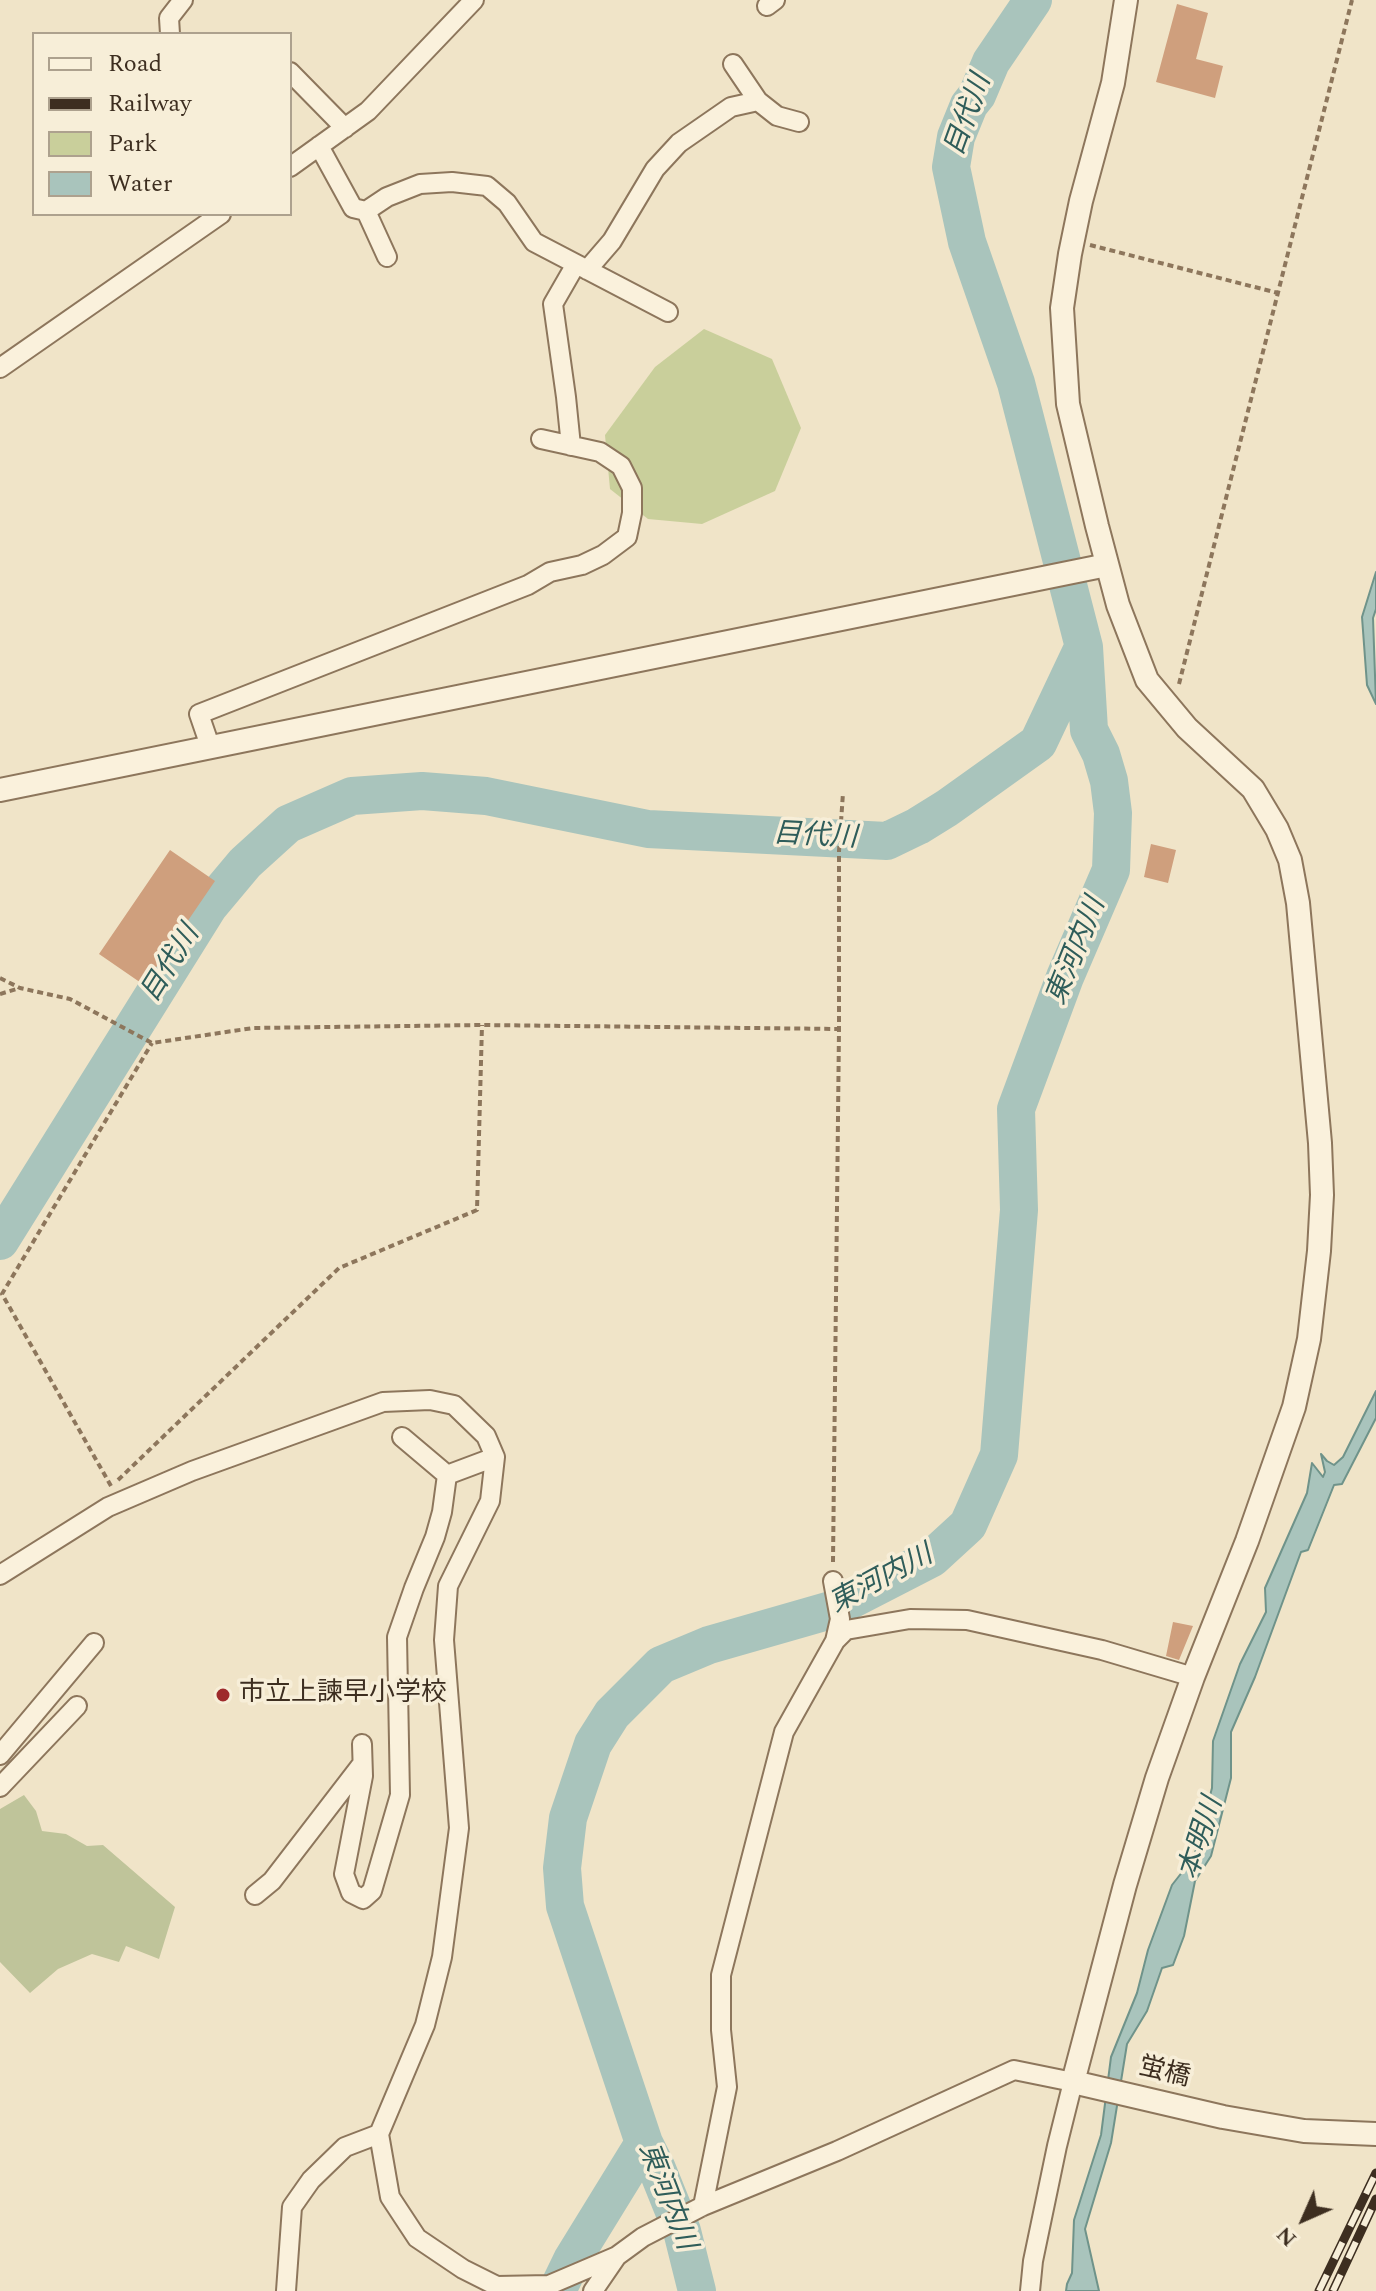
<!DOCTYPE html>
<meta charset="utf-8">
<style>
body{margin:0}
#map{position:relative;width:1376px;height:2291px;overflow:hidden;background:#f0e4c8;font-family:Spectral,serif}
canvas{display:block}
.legend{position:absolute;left:32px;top:32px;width:260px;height:184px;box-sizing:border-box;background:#f7eed8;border:2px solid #ada18e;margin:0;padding:10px 14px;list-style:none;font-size:24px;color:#3d2e20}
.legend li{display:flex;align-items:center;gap:16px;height:40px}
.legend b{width:40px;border:2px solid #ada18e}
.north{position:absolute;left:1264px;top:2179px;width:80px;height:80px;-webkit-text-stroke:6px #f7eed8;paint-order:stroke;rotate:225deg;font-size:22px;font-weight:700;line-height:32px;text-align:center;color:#3d2e20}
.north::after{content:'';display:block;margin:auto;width:28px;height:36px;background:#3d2e20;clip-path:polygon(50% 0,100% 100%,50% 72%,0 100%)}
</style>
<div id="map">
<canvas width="1376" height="2291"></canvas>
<ul class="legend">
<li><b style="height:10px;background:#faf1dc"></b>Road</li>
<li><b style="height:10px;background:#3d2e20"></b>Railway</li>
<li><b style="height:22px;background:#c9cf9b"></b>Park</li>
<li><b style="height:22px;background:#a9c4bc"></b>Water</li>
</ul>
<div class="north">N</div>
</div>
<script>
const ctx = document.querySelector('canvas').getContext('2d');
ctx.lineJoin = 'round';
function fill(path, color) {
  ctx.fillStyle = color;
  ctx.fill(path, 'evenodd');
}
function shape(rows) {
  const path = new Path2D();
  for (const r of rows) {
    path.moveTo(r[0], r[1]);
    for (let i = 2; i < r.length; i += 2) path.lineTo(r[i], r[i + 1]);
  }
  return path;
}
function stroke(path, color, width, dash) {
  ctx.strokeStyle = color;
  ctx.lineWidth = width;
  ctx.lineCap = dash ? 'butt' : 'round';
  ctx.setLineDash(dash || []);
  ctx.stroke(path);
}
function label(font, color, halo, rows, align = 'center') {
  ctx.font = font + ' Spectral,"Noto Sans JP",serif';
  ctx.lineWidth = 7;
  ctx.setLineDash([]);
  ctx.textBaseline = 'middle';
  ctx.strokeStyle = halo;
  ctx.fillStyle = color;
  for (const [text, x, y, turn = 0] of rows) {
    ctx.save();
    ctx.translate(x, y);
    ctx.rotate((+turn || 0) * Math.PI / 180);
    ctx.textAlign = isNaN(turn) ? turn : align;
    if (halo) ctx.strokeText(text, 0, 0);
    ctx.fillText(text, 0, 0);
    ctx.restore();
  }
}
fill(shape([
 [704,329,772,359,801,428,775,491,702,524,648,519,610,489,605,435,655,367]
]), '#c9cf9b');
fill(shape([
 [24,1795,36,1811,42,1831,66,1834,87,1846,103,1845,175,1907,159,1959,126,1946,119,1962,92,1954,58,1969,30,1993,0,1962,0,1809]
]), '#bfc49a');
const water = shape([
 [1376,572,1376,609,1373,618,1376,704,1367,685,1362,617,1376,572],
 [1376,1391,1376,1418,1342,1484,1334,1485,1308,1550,1301,1552,1255,1677,1231,1732,1231,1778,1211,1856,1195,1881,1184,1936,1173,1965,1162,1968,1147,2011,1127,2044,1111,2143,1085,2229,1099,2291,1066,2291,1067,2284,1072,2273,1074,2220,1101,2135,1111,2057,1137,1993,1148,1950,1172,1885,1194,1857,1212,1788,1213,1741,1240,1664,1266,1612,1265,1588,1307,1493,1312,1463,1323,1477,1325,1472,1321,1454,1327,1461,1334,1465,1343,1457,1376,1391]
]);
fill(water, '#a9c4bc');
stroke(water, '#6f938a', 2);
stroke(shape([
 [0,1241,209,906,245,863,288,824,352,796,422,791,486,796,648,829,887,841,918,826,947,808,1038,743,1082,650],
 [557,2291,572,2260,644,2143],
 [697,2291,682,2231,657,2169,644,2143,565,1906,562,1868,568,1818,593,1744,612,1714,661,1665,709,1645,831,1610,932,1558,968,1525,999,1455,1019,1210,1016,1109,1065,977,1111,870,1113,813,1109,781,1101,754,1089,730,1084,647,1016,383,967,242,951,167,956,137,969,105,977,95,991,62,1033,0]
]), '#a9c4bc', 38);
fill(shape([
 [1177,4,1208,13,1196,59,1223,66,1215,98,1156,82],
 [1151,844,1176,850,1168,883,1144,877],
 [170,850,215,881,144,985,99,954],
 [1173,1622,1193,1626,1179,1660,1166,1656]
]), '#cf9f7d');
const minor = shape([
 [767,6,775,0],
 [170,34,169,18,183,0],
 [290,72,345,128],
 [758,101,777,116,799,122],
 [319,146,353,208,366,211,387,257],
 [290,167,368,111,474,0],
 [366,211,387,197,420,184,452,182,487,186,507,203,534,242,668,312],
 [587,270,612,241,655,169,679,143,731,107,758,101,733,64],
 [0,368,221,214],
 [571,446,566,397,553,304,576,264],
 [210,746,199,714,528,585,550,572,582,565,603,555,627,537,632,513,632,488,621,466,600,452,541,439],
 [402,1437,447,1475,495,1457],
 [0,1575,108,1507,192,1471,383,1402,430,1400,454,1405,486,1436,495,1457,490,1501,448,1586,444,1640,459,1828,442,1957,425,2025,379,2134,390,2197,417,2238,463,2269,497,2286,549,2285,617,2256,643,2237,703,2206,837,2151,1014,2070,1073,2082,1057,2146,1033,2261,1030,2291],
 [835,1641,846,1630,910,1619,967,1620,1102,1650,1193,1677],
 [362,1744,363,1776,344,1874,351,1893,363,1899,372,1891,400,1795,397,1637,414,1588,435,1537,442,1512,447,1475],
 [0,1755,94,1643],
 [0,1787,77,1706],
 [255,1895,272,1881,362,1764],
 [703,2206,727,2087,721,2030,721,1975,784,1732,835,1641,840,1619,833,1581],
 [286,2291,292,2207,311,2180,345,2147,379,2134],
 [593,2291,617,2256]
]);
const tertiary = shape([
 [1126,0,1113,83,1081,201,1070,254,1062,308,1068,404,1097,526,1118,605,1147,680,1187,728,1253,789,1277,829,1290,860,1298,903,1320,1143,1322,1195,1319,1251,1309,1339,1294,1407,1247,1541,1193,1677,1157,1778,1125,1885,1073,2082,1223,2117,1304,2131,1376,2134],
 [0,790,1107,565]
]);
stroke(minor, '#8d765c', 22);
stroke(tertiary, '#8d765c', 26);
stroke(shape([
 [1090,245,1278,293],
 [1179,684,1352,0],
 [0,978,20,988,70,999,152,1043,253,1028,482,1025,839,1029],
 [0,994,20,988],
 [118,1480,339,1268,477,1210,482,1025],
 [111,1486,2,1294,152,1043],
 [833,1562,839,1029,839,851,843,793]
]), '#8d765c', 4, [6, 4]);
stroke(minor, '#faf1dc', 18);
stroke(tertiary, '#faf1dc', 22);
const rail = shape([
 [1319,2291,1376,2173],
 [1333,2291,1376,2199]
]);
stroke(rail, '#3d2e20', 9);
stroke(rail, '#f7eed8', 6, [18]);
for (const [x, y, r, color] of [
 [223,1695,8,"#9e2a2b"]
]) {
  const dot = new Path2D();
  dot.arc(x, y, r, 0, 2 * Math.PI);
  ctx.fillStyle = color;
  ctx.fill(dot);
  stroke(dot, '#f7eed8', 3);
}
label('26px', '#3d2e20', '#f7eed8', [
 ["市立上諫早小学校",239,1695]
], 'left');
label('26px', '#3d2e20', '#f7eed8', [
 ["蛍橋",1164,2074,14]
]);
label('italic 28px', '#2f5d5a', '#f7eed8', [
 ["目代川",970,116,-70],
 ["目代川",815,838,3],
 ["東河内川",1078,952,-68],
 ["目代川",172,965,-58],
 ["東河内川",882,1581,-28],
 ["本明川",1203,1839,-72],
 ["東河内川",665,2197,69]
]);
</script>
